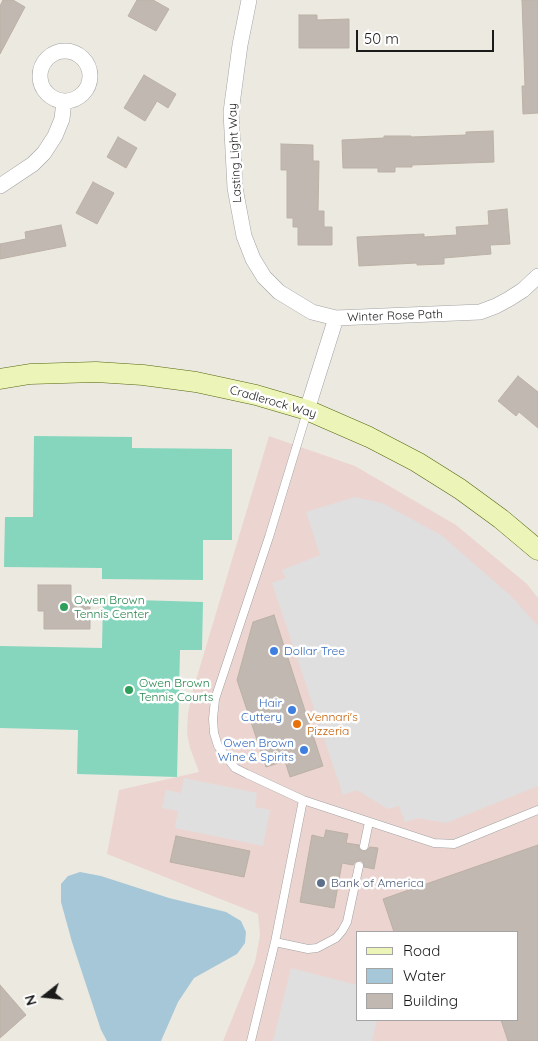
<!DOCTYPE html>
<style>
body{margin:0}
#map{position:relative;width:538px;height:1041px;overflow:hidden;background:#ece9e1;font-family:Quicksand,sans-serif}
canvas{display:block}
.legend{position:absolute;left:356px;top:931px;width:162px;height:90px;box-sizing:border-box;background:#fff;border:1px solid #a4a4a4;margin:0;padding:6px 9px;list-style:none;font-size:15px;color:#1b1b1b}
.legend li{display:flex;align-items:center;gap:10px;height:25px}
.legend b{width:25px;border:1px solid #a4a4a4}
.north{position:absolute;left:20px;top:971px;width:50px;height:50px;-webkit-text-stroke:4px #fff;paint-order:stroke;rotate:254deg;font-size:14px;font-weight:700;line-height:20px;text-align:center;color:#1b1b1b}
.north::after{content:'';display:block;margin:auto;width:18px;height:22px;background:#1b1b1b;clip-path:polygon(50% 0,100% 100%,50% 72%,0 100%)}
.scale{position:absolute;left:356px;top:30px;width:138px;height:22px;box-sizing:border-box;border:2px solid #1b1b1b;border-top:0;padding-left:6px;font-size:15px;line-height:18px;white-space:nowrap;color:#1b1b1b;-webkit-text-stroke:4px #fff;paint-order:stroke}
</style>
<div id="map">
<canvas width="538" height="1041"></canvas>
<ul class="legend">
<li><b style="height:6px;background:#ecf4b8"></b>Road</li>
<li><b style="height:14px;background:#a5c7d7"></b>Water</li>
<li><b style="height:14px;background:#c0b8b1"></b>Building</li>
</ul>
<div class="north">N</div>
<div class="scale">50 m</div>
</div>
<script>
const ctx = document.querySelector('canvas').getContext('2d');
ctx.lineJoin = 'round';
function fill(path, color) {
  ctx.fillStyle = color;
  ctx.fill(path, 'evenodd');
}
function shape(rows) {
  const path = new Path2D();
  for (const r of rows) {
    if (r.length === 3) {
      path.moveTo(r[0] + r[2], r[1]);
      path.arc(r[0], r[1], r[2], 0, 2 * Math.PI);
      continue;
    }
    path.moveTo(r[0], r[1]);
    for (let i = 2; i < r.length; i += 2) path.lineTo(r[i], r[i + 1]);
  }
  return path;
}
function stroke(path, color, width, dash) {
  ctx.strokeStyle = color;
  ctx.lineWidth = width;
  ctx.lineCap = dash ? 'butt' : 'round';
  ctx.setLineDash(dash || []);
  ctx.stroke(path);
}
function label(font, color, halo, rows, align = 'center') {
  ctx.font = font + ' Quicksand,sans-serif';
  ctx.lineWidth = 5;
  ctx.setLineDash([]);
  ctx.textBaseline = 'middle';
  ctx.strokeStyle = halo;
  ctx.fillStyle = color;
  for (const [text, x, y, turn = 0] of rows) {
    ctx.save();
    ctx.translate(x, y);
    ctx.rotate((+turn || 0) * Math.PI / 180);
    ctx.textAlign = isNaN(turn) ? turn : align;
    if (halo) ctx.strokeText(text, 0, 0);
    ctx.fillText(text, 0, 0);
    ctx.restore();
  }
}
fill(shape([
 [269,436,355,466,456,525,527,584,538,598,538,1041,223,1041,255,962,260,935,258,914,107,854,119,790,199,772,190,748,187,733,188,713,193,690],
 [357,932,517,932,517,1020,357,1020]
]), '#ecd5d1');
fill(shape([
 [34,436,132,437,132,448,232,449,232,540,203,540,203,580,102,579,102,568,4,567,5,517,33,517],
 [103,599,203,602,202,650,180,650,177,777,77,774,78,730,0,728,0,646,102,648]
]), '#85d6bd');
fill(shape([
 [355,497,382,503,441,535,511,596,538,626,538,786,446,823,418,818,405,822,399,806,388,809,357,790,343,795,272,583,286,578,282,570,320,555,306,512],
 [184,778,257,793,255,807,270,810,263,846,175,828,178,811,162,808,166,790,181,793],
 [291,968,357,985,357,1020,377,1020,372,1041,273,1041]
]), '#dfdfdf');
fill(shape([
 [80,872,101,876,169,898,226,912,241,921,246,932,245,943,237,954,194,978,178,1002,161,1041,107,1041,101,1030,72,942,61,902,61,884,68,876]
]), '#a5c7d7');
const building = shape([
 [3,0,13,0,25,7,0,54,0,6,3,0],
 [137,0,153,0,169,9,156,31,128,16,137,0],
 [522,0,538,0,538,113,523,114,522,86,525,86,522,0],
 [299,15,317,15,317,20,349,19,349,48,299,48,299,15],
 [144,75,176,94,168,108,157,101,145,121,124,108,144,75],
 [493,131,494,162,412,165,412,167,395,167,395,172,378,172,378,168,343,168,342,140,384,138,384,136,411,136,411,137,466,135,466,132,493,131],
 [118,137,137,148,126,168,107,157,118,137],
 [281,144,313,145,313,161,319,161,318,211,324,211,324,227,332,227,332,245,298,245,298,227,293,227,293,218,287,218,287,170,281,170,281,144],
 [93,182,114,193,97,224,76,213,93,182],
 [507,209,510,244,490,245,491,254,444,258,444,264,417,265,417,263,359,266,357,237,424,234,424,237,457,235,456,227,489,225,488,211,507,209],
 [61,225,66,246,0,259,0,244,26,239,25,232,61,225],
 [518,376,538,392,538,428,519,412,516,416,498,401,518,376],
 [38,585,71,585,71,602,90,602,90,629,44,629,44,611,38,611,38,585],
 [274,615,323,766,290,777,285,761,266,767,237,680,253,622,274,615],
 [326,830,348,834,346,843,359,845,359,848,362,851,366,851,370,847,378,848,374,869,364,867,363,862,360,860,355,862,353,865,342,863,334,908,300,902,312,835,324,838,326,830],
 [176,836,250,851,244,877,170,862,176,836],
 [538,845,538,1041,508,1041,501,1020,517,1020,517,932,394,932,383,899,538,845],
 [0,985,26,1015,0,1038,0,985]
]);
fill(building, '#c0b8b1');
stroke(building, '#bcb1a5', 1);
const lane = shape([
 [307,412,269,537,215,699,213,719,214,733,218,746,235,768,247,774,303,800,434,843,454,844,538,810],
 [364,846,369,822],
 [275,942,308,949,317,948,336,938,342,931,347,922,359,866],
 [251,1041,275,942,303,800]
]);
const street = shape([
 [249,0,240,45,231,112,235,188,244,236,253,259,264,277,279,292,312,312,336,318,480,312,496,306,509,299,523,290,538,276],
 [65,76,25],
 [0,186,33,164,44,153,55,136,62,119,64,101],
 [307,410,336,318]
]);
const secondary = shape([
 [0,379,30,374,96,372,143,375,196,382,256,395,307,410,369,437,417,462,460,489,501,519,538,550]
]);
stroke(lane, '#a2a2a2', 9);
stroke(street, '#a2a2a2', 16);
stroke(secondary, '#56670d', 21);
stroke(lane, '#fff', 8);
stroke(street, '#fff', 15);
stroke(secondary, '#ecf4b8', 20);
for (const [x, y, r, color] of [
 [64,607,5,"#2e9e5b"],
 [274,651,5,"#3f7fe0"],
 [129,690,5,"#2e9e5b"],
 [292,710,5,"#3f7fe0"],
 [297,724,5,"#e8710a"],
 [304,750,5,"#3f7fe0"],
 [321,883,5,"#5c6f8a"]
]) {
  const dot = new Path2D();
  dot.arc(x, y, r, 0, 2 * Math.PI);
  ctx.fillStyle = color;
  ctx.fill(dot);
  stroke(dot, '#fff', 2);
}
label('12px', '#1b1b1b', '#fff', [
 ["Lasting Light Way",235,153,-93],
 ["Winter Rose Path",395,316,-2],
 ["Cradlerock Way",273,402,16]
]);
label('12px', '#27864d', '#fff', [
 ["Owen Brown",74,600],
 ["Tennis Center",74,614],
 ["Owen Brown",139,683],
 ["Tennis Courts",139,697]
], 'left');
label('12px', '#366cbe', '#fff', [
 ["Dollar Tree",284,651,"left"],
 ["Hair",282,703],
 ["Cuttery",282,717],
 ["Owen Brown",294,743],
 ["Wine & Spirits",294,757]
], 'right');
label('12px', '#c56008', '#fff', [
 ["Vennari's",307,717],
 ["Pizzeria",307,731]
], 'left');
label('12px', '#4e5e75', '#fff', [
 ["Bank of America",331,883]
], 'left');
</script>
